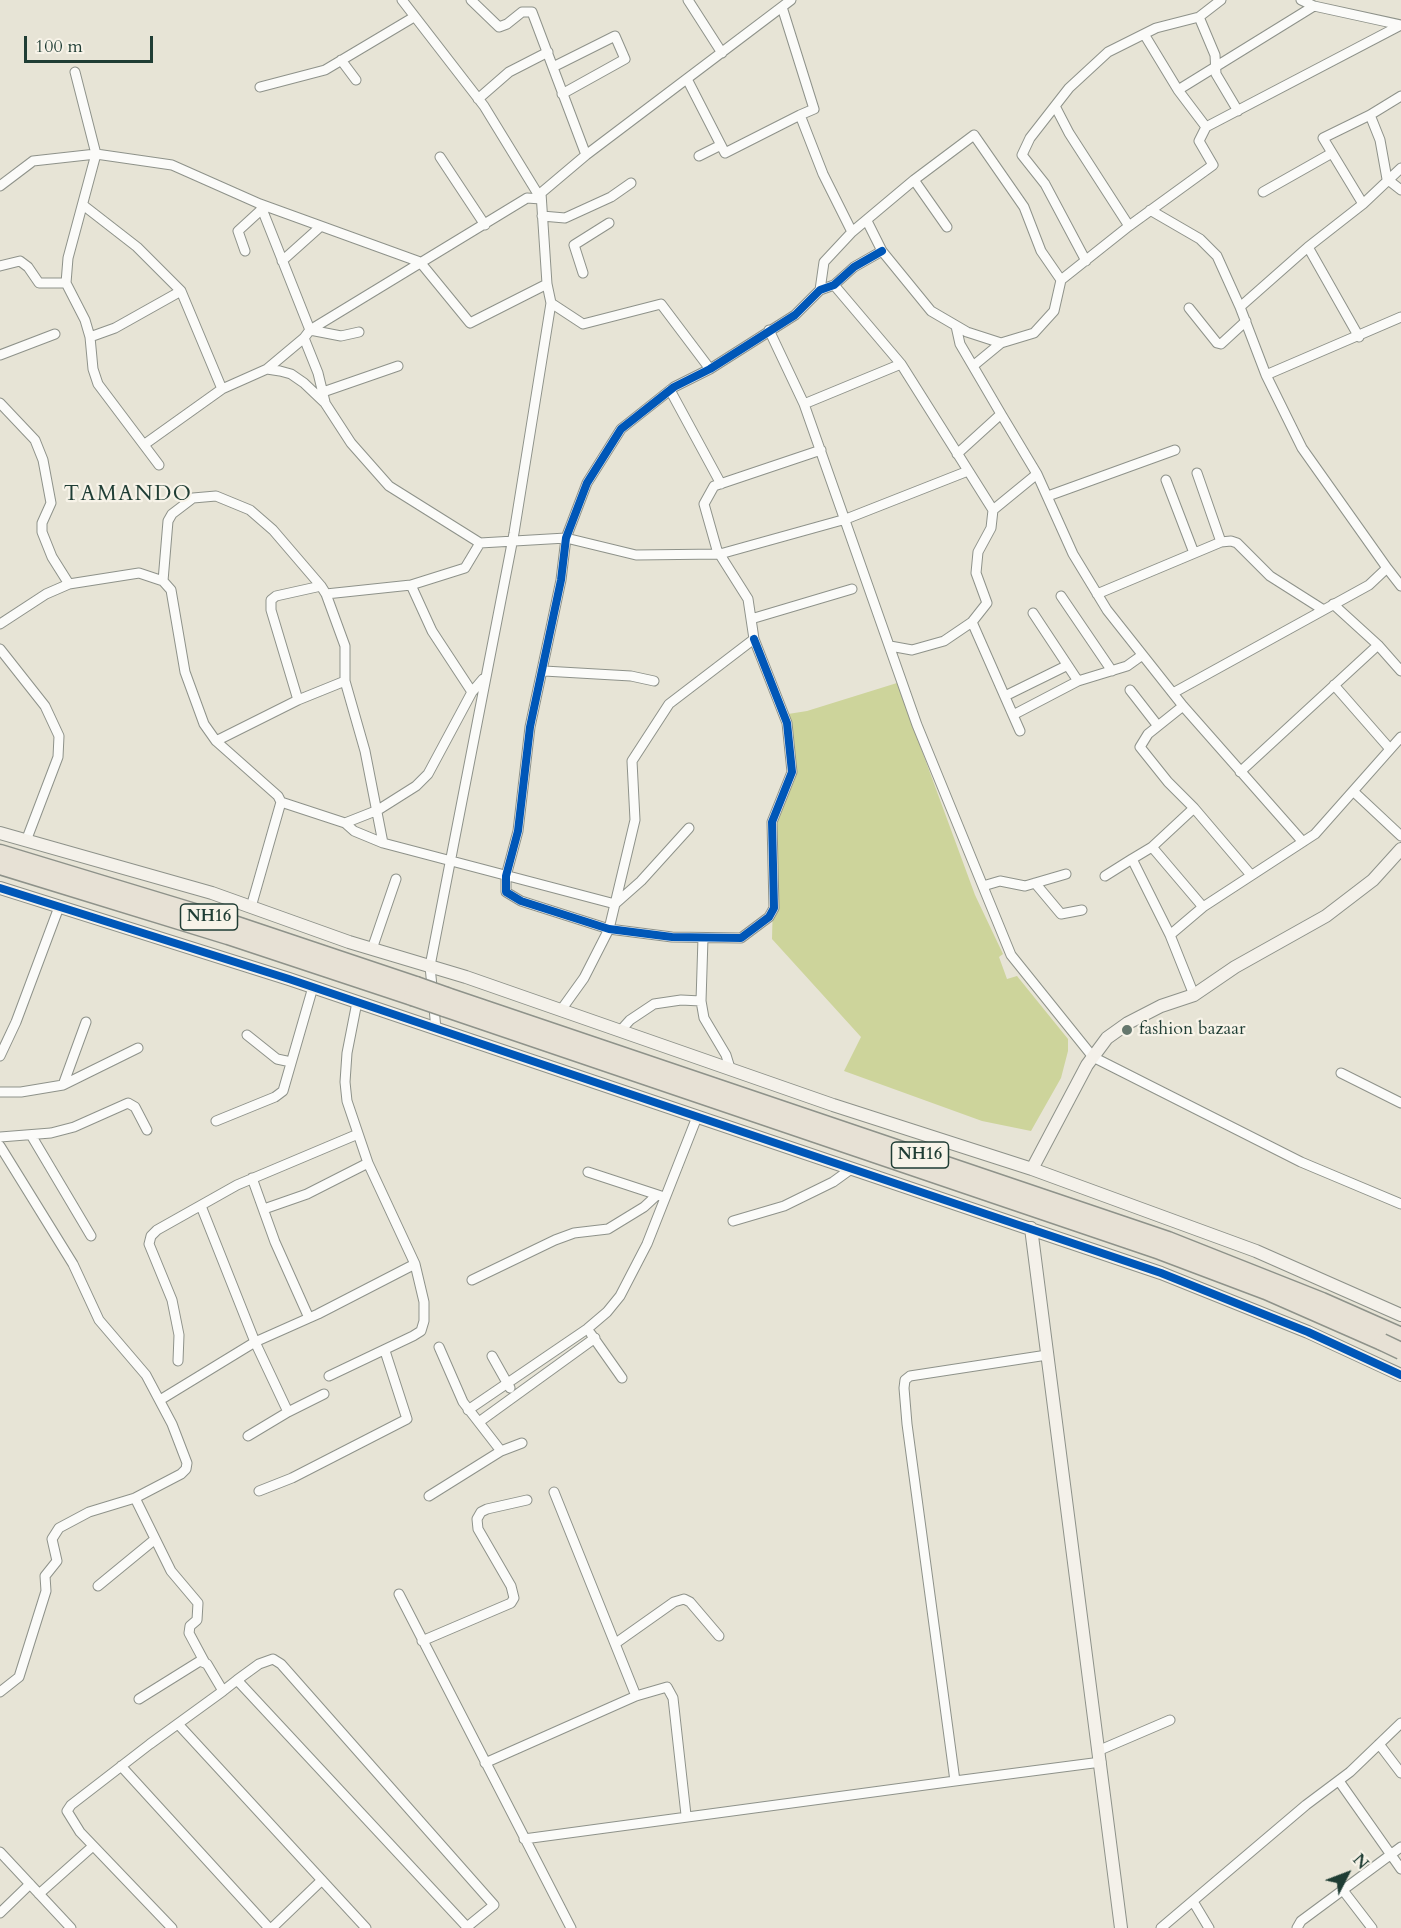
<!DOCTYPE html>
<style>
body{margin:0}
#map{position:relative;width:1401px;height:1928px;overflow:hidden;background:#e7e4d6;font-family:Cardo,serif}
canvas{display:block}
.north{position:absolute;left:1317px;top:1844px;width:60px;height:60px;-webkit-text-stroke:4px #f7f3e8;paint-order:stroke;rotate:48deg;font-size:16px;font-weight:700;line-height:24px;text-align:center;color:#1f3d34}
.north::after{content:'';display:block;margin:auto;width:21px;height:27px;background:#1f3d34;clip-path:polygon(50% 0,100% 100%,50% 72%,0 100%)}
.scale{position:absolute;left:24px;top:36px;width:129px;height:27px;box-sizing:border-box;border:3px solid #1f3d34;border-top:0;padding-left:8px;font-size:18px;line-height:21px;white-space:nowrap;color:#1f3d34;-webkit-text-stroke:4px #f7f3e8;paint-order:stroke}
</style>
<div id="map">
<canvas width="1401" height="1928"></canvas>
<div class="north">N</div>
<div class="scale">100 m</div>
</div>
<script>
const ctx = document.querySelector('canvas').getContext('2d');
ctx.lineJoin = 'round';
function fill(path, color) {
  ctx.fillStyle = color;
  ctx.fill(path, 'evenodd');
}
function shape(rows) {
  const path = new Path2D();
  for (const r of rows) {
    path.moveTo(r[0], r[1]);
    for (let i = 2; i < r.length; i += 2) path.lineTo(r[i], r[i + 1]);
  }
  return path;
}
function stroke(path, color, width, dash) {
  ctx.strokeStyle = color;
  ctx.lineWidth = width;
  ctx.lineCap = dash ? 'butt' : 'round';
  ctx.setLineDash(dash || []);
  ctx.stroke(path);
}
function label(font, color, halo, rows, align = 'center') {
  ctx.font = font + ' Cardo,serif';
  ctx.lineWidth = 4.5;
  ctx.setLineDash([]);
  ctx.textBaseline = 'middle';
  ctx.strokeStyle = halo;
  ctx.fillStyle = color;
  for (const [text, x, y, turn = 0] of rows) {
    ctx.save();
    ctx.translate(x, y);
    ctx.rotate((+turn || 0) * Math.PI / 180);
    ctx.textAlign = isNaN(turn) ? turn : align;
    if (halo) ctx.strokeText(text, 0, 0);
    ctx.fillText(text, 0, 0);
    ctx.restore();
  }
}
fill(shape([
 [897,683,975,895,1003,954,999,957,1007,979,1017,976,1068,1039,1068,1051,1061,1078,1031,1131,982,1121,844,1071,861,1037,772,939,775,821,794,770,788,714,807,711]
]), '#cdd49b');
const street = shape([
 [402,0,484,106,541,199],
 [471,0,499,27,507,24,522,12,532,12,586,155],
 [688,0,722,53],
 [1301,0,1314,6,1401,25],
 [782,7,814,109,800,115],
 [1199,17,1215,55,1216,74,1238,111],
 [1144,34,1178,90],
 [341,60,356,80],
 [553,67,615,36,625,59,562,94],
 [75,72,96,154,68,258,66,283,85,320,90,337,93,369,98,384,159,465],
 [687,79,725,153,800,115,823,174,852,232,914,180,947,227],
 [260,87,325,70,414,17],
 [478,99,509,72,548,52],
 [1055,106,1069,133,1129,226],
 [1370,115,1380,140,1387,179,1401,190],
 [1206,127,1178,90,1314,6],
 [699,156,719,146],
 [440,157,485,225],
 [914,180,974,135,1024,207,1041,251,1061,280],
 [0,186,33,161,96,154,172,165,260,204,420,262,470,323,547,284],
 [1263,192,1332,153],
 [260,204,310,330,341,336,359,332],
 [1363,204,1323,138,1370,115,1401,96],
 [83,205,137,247,181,291,222,389],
 [1150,210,1200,239,1217,256,1240,307,1308,247],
 [542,216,565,218,611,197,631,183],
 [867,221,882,251,931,311,967,332,1001,343,1034,333,1054,311,1061,280,1129,226,1213,165,1199,141,1206,127,1401,25],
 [245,251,238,231,262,209],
 [282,261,320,227],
 [1086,261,1045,184,1022,155,1030,138,1069,88,1108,52,1156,28,1199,17,1221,0],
 [0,266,20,261,28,267,39,283,66,283],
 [583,273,574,245,609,223],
 [834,285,901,364,993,510,991,528,978,552,976,573,987,603,972,622,944,641,912,650,890,646],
 [820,290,824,262,852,232],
 [551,303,583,324,661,304,710,369],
 [1240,307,1266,375,1302,448,1387,568],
 [1189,308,1217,343,1221,344,1246,321],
 [956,326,960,344,1001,414],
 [769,330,804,404,917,725,1011,955,1093,1057,1301,1162,1401,1204],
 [90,337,115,328,181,291],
 [1359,337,1308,247,1363,204,1401,168],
 [0,355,55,334],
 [973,366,1001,343],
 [267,369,304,338],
 [1266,375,1401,317],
 [670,390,721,484],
 [323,392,398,366],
 [325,402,318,373,304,338,310,330,527,198,541,199],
 [0,403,35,440,43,460,51,503,42,523,42,532,52,557,69,584],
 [804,404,901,364],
 [145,444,222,389,267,369,280,371,291,374,304,383,325,403,351,443,389,486,480,543,566,538,636,555,720,554,846,519,968,471],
 [957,454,1001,414,1037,474],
 [1197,473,1221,542],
 [1166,480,1194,553],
 [1048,496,1175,450],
 [993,510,1037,474,1073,554,1107,610,1183,706,1303,842],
 [163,581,168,521,172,514,193,498,216,496,250,510,273,530,321,586,326,594,345,646,345,681,365,751,383,843],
 [411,585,432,631,472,692],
 [326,594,411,585,465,568,480,543],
 [1097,594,1221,542,1231,541,1237,543,1270,576,1322,609],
 [1061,596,1112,671],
 [1333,604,1378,645,1401,671],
 [1033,613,1078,681],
 [751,619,852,589],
 [972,622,1020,731],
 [0,624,46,594,69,584,139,573,163,581,171,590,185,672,204,724,216,741,278,796,281,802,251,907],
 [754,639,787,723,792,772,772,822,774,908,769,917,741,938,672,937,609,929,521,901,506,892,506,876,518,831,530,727,561,580,566,538,587,483,621,429,674,387,710,369,795,315,820,290,834,285,854,267,882,251],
 [0,649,45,706,59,736,58,757,26,841],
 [544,671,631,676,654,681],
 [1334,685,1390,749],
 [1130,690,1158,726],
 [1173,693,1369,585,1387,568,1401,586],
 [1005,696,1066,666],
 [298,700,271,610,271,600,276,596,321,586],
 [1183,706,1148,734,1140,747,1168,782,1194,808],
 [1013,715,1078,681,1127,666,1141,656],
 [216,741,298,700,345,681],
 [1240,772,1378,645],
 [1353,791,1401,836],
 [281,802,345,823,354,831,383,843,615,904,641,881,689,828],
 [345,823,378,810,416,786,428,774,472,692,483,679],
 [1152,847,1194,808,1251,875],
 [1105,876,1132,859],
 [1035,883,1061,914,1082,910],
 [983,886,1000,881,1025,886,1066,874],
 [1170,935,1203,907,1315,834,1401,737],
 [703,938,701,1001,704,1018,726,1055,730,1068],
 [372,949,396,879],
 [1194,995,1170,935,1132,859,1152,847,1203,907],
 [561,1010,584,978,609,929,635,820,632,761,669,704,754,639,748,599,717,550,704,504,714,486,821,450],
 [436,1029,430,966,514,533,551,303,547,284,541,193,586,155,791,0],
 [621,1030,630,1020,654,1004,681,1000,701,1001],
 [247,1035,277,1059,291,1062],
 [0,1056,16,1022,59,907],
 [1341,1073,1401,1103],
 [63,1085,86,1022],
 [0,1092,21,1092,63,1085,138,1048],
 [216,1121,275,1097,283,1091,313,987],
 [31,1135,91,1236],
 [0,1137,51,1133,74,1127,128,1103,135,1107,147,1130],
 [0,1146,73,1264,99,1320,146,1375,172,1424,187,1463,186,1469,181,1474,135,1498,89,1512,59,1528,52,1539,57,1561,45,1576,46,1591,19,1677,0,1692],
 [588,1172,661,1196],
 [252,1178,275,1242,309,1318],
 [201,1206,255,1342,288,1412],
 [264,1209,307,1194,368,1163],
 [733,1221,784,1206,833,1182,851,1169],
 [472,1280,555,1240,574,1233,608,1229,644,1207,657,1195],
 [591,1334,622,1378],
 [439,1347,463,1402,501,1451],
 [1047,1355,910,1376,905,1380,904,1388,907,1424,955,1781,1101,1762],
 [492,1356,510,1388],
 [178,1361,179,1335,172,1300,149,1244,151,1236,157,1230,237,1185,358,1134],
 [329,1376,413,1336,421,1331,424,1321,424,1302,415,1264,368,1163,347,1101,345,1082,347,1053,357,1002],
 [160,1400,255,1342,318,1314,415,1264],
 [468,1410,587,1329,607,1312,620,1296,647,1244,697,1117],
 [479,1422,595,1338],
 [248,1436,288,1412,324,1394],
 [259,1491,292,1478,407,1419,385,1351],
 [554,1492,636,1696],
 [429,1496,501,1451,522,1443],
 [135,1498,171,1571,198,1603,197,1620,190,1626,189,1633,204,1661],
 [98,1586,154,1540],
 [399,1594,571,1928],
 [422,1641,511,1603,514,1598,511,1586,478,1529,477,1519,481,1512,487,1509,527,1500],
 [616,1643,674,1602,684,1599,690,1602,719,1636],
 [139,1699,200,1661,207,1664,223,1691],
 [178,1724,366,1928],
 [1379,1744,1401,1773],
 [1100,1750,1170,1720],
 [485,1763,636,1696,667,1687,673,1698,686,1815],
 [121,1766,269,1928],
 [1339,1781,1401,1869],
 [524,1839,955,1781],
 [0,1852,71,1928],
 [1342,1889,1372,1928],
 [39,1894,93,1846],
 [1194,1903,1209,1928],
 [0,1913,30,1884],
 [172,1928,80,1832,67,1811,71,1805,150,1744,223,1691,237,1680,259,1664,273,1659,281,1664,494,1905,467,1927,237,1680],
 [272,1928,322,1880],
 [1161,1928,1306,1805,1350,1772,1401,1723],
 [1297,1928,1301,1921,1401,1847]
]);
const secondary = shape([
 [0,833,212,893,349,942,466,977,833,1105,1032,1169,1256,1251,1401,1315],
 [0,888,289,979,1161,1273,1308,1332,1401,1375],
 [1032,1169,1087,1065,1107,1038,1128,1023,1161,1006,1194,995,1235,967,1326,916,1373,880,1401,849],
 [1031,1228,1121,1928]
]);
const highway = shape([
 [0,853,234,924,416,985],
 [0,866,228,936,412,997],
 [447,996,1168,1240,1322,1301,1401,1336],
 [444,1008,1160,1251,1266,1291,1382,1342]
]);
stroke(street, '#8e928a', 11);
stroke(secondary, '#8e928a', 14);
stroke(highway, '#8e928a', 19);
stroke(street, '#fbfbf9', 9);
stroke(secondary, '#f4f1ea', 12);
stroke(highway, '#e7e1d5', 16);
const highwayBridge = shape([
 [416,985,447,996],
 [412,997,444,1008],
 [1382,1342,1401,1351]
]);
stroke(highwayBridge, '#8e928a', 19, []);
stroke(highwayBridge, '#e7e1d5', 16);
stroke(shape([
 [754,639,787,723,792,772,772,822,774,908,769,917,741,938,672,937,609,929,521,901,506,892,506,876,518,831,530,727,561,580,566,538,587,483,621,429,674,387,710,369,795,315,820,290,834,285,854,267,882,251],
 [0,888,289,979,1161,1273,1308,1332,1401,1375]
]), '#0057b8', 8);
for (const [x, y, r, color] of [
 [1127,1030,6,"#65776d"]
]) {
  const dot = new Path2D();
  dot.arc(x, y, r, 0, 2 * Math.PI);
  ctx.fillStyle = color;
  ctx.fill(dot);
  stroke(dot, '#f7f3e8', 2);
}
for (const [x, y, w] of [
 [209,917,57],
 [920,1155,57]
]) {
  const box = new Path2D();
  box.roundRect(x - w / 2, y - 13, w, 26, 4.5);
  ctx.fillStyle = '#f7f3e8';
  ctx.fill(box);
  stroke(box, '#1f3d34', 1.5);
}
label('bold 16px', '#1f3d34', null, [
 ["NH16",209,917],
 ["NH16",920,1155]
]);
label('18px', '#1f3d34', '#f7f3e8', [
 ["fashion bazaar",1139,1030]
], 'left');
ctx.letterSpacing = '1.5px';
label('21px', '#1f3d34', '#f7f3e8', [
 ["TAMANDO",128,495]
]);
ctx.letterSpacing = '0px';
</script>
